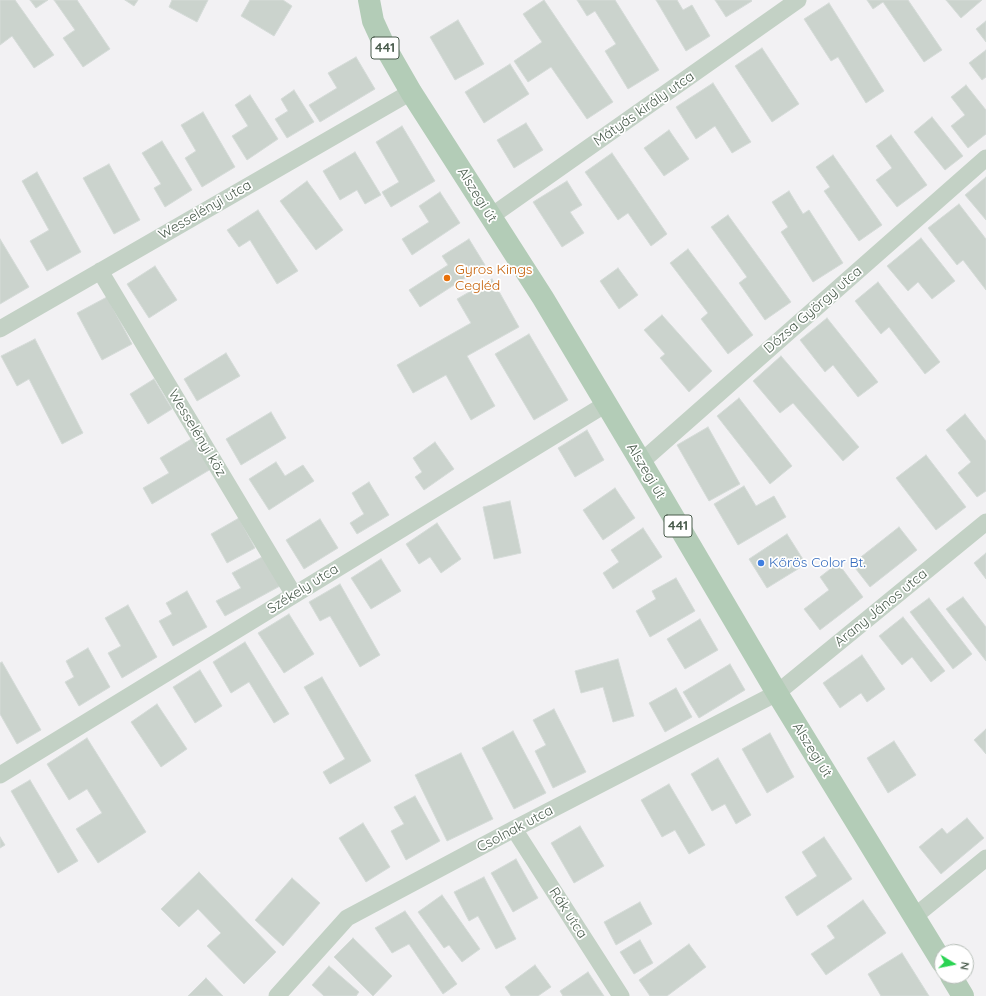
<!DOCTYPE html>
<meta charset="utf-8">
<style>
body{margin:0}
#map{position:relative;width:986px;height:996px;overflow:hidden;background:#f2f1f3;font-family:Quicksand,sans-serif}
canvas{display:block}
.north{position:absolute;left:934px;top:944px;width:40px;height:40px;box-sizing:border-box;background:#fff;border:1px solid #b7beb8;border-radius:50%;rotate:100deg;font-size:11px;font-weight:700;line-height:16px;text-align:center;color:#4a5c4d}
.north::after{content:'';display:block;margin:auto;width:14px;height:18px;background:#2ad352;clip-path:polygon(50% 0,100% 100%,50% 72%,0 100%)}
</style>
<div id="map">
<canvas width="986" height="996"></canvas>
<div class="north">N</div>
</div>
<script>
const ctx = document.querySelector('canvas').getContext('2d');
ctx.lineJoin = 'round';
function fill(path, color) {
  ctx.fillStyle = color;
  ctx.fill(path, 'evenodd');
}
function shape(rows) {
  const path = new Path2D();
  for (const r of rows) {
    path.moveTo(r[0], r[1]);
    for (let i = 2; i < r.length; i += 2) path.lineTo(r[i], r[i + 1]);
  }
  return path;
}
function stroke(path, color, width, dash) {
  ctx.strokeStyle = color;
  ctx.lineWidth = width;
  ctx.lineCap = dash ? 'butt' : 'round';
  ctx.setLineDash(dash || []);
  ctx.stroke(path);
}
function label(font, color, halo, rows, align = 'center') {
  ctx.font = font + ' Quicksand,sans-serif';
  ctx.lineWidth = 3.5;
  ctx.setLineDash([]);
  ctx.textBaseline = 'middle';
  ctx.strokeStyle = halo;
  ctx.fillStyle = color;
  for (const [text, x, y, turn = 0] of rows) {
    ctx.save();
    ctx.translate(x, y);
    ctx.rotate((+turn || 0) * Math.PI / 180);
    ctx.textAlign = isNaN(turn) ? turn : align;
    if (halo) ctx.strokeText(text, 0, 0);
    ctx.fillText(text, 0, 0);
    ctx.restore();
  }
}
const building = shape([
 [0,0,15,0,54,55,34,68,12,36,0,45,0,0],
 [30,0,48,0,36,8,30,0],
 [54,0,77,0,110,49,83,67,63,38,75,30,54,0],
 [125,0,138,0,134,6,125,0],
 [172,0,208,0,197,22,169,7,172,0],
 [250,0,283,0,292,6,274,36,241,16,250,0],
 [544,0,613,102,587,119,551,67,528,82,514,61,542,42,523,14,544,0],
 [577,0,615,0,659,70,628,89,605,51,616,44,595,11,587,16,577,0],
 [656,0,677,0,683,10,692,5,710,36,686,51,656,0],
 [715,0,751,0,752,1,726,17,715,0],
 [867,0,908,0,942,50,924,62,883,2,873,9,867,0],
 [946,0,982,0,961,18,946,0],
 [829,3,884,91,866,103,838,57,831,61,804,19,829,3],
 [458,20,484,64,455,80,430,37,458,20],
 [986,21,986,42,976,29,986,21],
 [762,48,799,104,772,122,735,66,762,48],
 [986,50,986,77,982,80,969,63,986,50],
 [356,57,375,89,320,122,309,105,337,88,328,73,356,57],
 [510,64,529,94,484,123,465,92,510,64],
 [713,83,751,142,732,153,715,126,696,139,676,107,713,83],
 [966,85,986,110,986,134,968,148,951,126,965,115,951,97,966,85],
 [294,90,314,122,287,138,275,119,288,111,281,99,294,90],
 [250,95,278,139,247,160,232,136,248,126,235,105,250,95],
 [203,112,235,167,202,187,185,158,196,151,181,125,203,112],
 [932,117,963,156,945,170,914,132,932,117],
 [526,123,543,150,514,168,497,140,526,123],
 [402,126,435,181,391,207,382,192,399,182,376,142,402,126],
 [669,130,689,159,664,176,644,148,669,130],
 [891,135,927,185,897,207,876,180,892,168,876,146,891,135],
 [162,141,192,190,165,207,154,188,161,184,142,153,162,141],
 [355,152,381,195,365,204,357,190,340,200,323,171,355,152],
 [612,153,667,234,651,246,628,213,618,220,585,172,612,153],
 [833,155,882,225,859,241,824,191,830,187,816,167,833,155],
 [109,164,140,220,114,234,83,178,109,164],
 [37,172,81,252,47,271,30,241,49,230,22,181,37,172],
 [986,177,986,220,965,195,986,177],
 [307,181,343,230,316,250,280,201,307,181],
 [567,181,582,205,570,212,584,233,562,247,533,202,567,181],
 [789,191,803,214,809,210,843,263,813,282,781,232,788,227,772,202,789,191],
 [440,192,460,223,412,255,402,239,429,222,419,206,440,192],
 [959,204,986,239,986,290,963,260,957,265,928,228,959,204],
 [258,210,298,271,277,284,250,240,239,247,227,230,258,210],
 [728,215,791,302,765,320,739,283,747,277,711,227,728,215],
 [921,238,955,281,932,299,918,282,908,291,887,266,921,238],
 [0,239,29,287,0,304,0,239],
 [469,239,485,265,420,307,409,290,448,265,442,256,469,239],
 [688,249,753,335,728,354,701,319,708,313,670,263,688,249],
 [155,266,177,300,149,318,127,284,155,266],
 [618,268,638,295,619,309,600,281,618,268],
 [492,279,519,327,467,356,495,406,471,420,446,375,413,393,397,365,471,323,457,299,492,279],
 [878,282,940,362,925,374,889,327,881,334,855,301,878,282],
 [107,297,132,344,102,360,77,313,107,297],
 [662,315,712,371,689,392,660,358,665,354,644,330,662,315],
 [827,318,878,382,858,397,833,365,825,372,800,340,827,318],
 [529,334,568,400,534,420,495,354,529,334],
 [35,339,83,433,62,444,29,379,17,386,1,356,35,339],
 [226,353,240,376,197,401,184,379,226,353],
 [781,356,859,447,843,461,793,403,780,413,753,381,781,356],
 [154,379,172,409,148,424,130,394,154,379],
 [739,398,792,466,770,484,717,416,739,398],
 [271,412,286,438,241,465,226,439,271,412],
 [965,414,986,441,986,491,977,497,958,473,971,462,946,430,965,414],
 [708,427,740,484,709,501,677,445,708,427],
 [587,430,604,460,575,477,558,448,587,430],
 [193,438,211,469,152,504,143,488,169,473,160,458,193,438],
 [435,442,454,469,424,490,415,477,422,472,413,458,435,442],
 [926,455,966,507,936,530,896,478,926,455],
 [276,462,285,476,303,465,314,481,269,510,249,479,276,462],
 [369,482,389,515,357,534,350,523,364,514,352,493,369,482],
 [744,486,756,506,774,496,786,517,738,545,714,504,744,486],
 [615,488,635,518,603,540,583,510,615,488],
 [510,501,521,553,494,559,483,507,510,501],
 [239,518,255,548,227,563,211,534,239,518],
 [320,519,338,548,304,569,286,540,320,519],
 [437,523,461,559,441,573,430,557,419,564,406,544,437,523],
 [899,527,917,550,870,587,852,564,899,527],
 [643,528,662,557,613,589,603,573,619,562,611,550,643,528],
 [787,534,806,564,767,588,749,559,787,534],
 [986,553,986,579,974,563,986,553],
 [264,556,280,586,225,616,216,601,241,588,232,573,264,556],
 [381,559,401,591,371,609,351,578,381,559],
 [838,563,863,597,820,630,804,609,829,590,820,577,838,563],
 [676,578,695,611,650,637,636,611,656,599,652,591,676,578],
 [340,584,380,655,360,667,330,616,320,621,309,602,340,584],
 [187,591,207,627,173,646,159,621,172,614,166,603,187,591],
 [963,597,986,627,986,661,946,609,963,597],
 [929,598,972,654,953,669,910,612,929,598],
 [128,605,157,657,122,678,108,653,121,646,105,618,128,605],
 [289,614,314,654,284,673,258,633,289,614],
 [903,617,945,671,931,682,912,657,902,665,879,636,903,617],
 [700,619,718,650,685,669,667,639,700,619],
 [245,642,289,714,274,723,249,682,231,693,213,662,245,642],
 [88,648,110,687,79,706,65,682,74,677,66,661,88,648],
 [862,655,885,689,867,702,861,693,840,708,823,683,862,655],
 [618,659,634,716,613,722,603,687,581,693,575,671,618,659],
 [2,662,41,730,17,744,0,714,0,663,2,662],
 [730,664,745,690,699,718,683,692,730,664],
 [200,670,222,706,195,723,173,687,200,670],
 [322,677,371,761,330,784,323,772,345,759,304,687,322,677],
 [676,688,692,717,665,732,649,703,676,688],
 [157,704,187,749,161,767,131,722,157,704],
 [554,709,586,772,553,788,535,751,546,745,533,720,554,709],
 [986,729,986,754,974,740,986,729],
 [513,731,546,793,514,809,482,748,513,731],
 [770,733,794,777,767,793,742,749,770,733],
 [87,738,146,832,98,863,76,829,102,813,87,789,69,800,47,764,87,738],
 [894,741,916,775,888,793,867,758,894,741],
 [461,753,493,819,447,841,415,775,461,753],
 [718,758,751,815,736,824,725,804,712,811,691,774,718,758],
 [30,780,78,861,58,873,11,791,30,780],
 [669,784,705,845,689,854,675,830,662,837,641,800,669,784],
 [415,796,440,841,406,860,391,831,404,824,394,807,415,796],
 [967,818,984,838,941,874,919,847,942,828,947,834,967,818],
 [363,823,390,867,366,882,339,838,363,823],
 [580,826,604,866,574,883,551,843,580,826],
 [0,837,5,845,0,848,0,837],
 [824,837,852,879,797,916,785,897,817,876,802,852,824,837],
 [516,859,538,898,513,912,491,873,516,859],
 [199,872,276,952,244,984,207,946,221,933,198,909,179,927,161,909,199,872],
 [484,877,516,939,496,949,478,916,469,921,454,892,484,877],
 [292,878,320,903,283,946,255,920,292,878],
 [442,895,480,949,462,962,449,945,444,948,418,912,442,895],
 [863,900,886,933,826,975,811,954,835,938,827,926,863,900],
 [640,902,652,924,616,945,604,922,640,902],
 [405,911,457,984,443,994,409,944,392,953,375,928,405,911],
 [353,938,392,976,373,996,334,957,353,938],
 [640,940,653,963,634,974,620,952,640,940],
 [689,944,706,967,667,996,650,996,639,980,689,944],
 [902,953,929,996,881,996,868,974,902,953],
 [535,965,551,987,538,996,511,996,505,987,535,965],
 [329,966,359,992,356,996,324,996,312,985,329,966],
 [588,972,604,996,563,996,560,991,588,972],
 [206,978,223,996,188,996,206,978]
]);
fill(building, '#cbd3cd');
stroke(building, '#d5dbd8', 1);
stroke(shape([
 [490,217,798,0],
 [100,271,294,595],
 [0,329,411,92],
 [641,462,986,158],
 [0,775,606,404],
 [514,829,621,996],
 [915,916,986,858],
 [277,996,347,918,514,829,777,693,986,522]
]), '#c3d1c5', 17);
stroke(shape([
 [369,0,373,21,384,45,411,92,543,298,641,462,777,693,942,962],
 [951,976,963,996]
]), '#b3ccb7', 22);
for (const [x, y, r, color] of [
 [447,278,4,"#e8710a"],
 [761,563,4,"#3f7fe0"]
]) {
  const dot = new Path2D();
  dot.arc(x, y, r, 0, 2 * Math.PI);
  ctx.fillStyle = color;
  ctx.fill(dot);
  stroke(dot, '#fff', 1.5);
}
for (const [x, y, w] of [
 [385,48,28],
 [678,526,28]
]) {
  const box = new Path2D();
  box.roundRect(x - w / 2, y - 11, w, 22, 3);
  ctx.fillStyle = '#fff';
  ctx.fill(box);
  stroke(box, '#4a5c4d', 1);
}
label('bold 13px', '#4a5c4d', null, [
 ["441",385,48],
 ["441",678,526]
]);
label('14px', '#4a5c4d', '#fff', [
 ["Mátyás király utca",644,109,-35],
 ["Alszegi út",477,195,58],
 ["Wesselényi utca",205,210,-30],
 ["Dózsa György utca",813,310,-41],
 ["Wesselényi köz",197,433,59],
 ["Alszegi út",646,471,59],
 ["Székely utca",303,589,-32],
 ["Arany János utca",881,608,-39],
 ["Alszegi út",812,750,58],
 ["Csolnak utca",515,829,-28],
 ["Rák utca",568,913,57]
]);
label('14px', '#c56008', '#fff', [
 ["Gyros Kings",455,270],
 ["Cegléd",455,286]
], 'left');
label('14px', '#366cbe', '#fff', [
 ["Kőrös Color Bt.",769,563]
], 'left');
</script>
